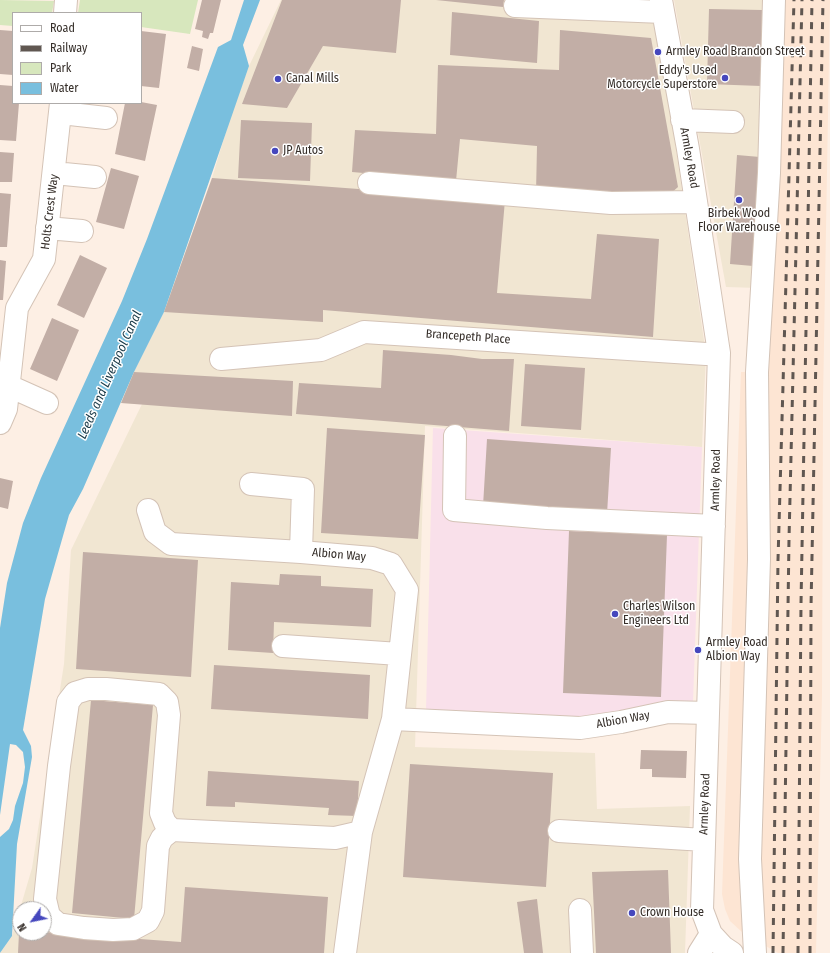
<!DOCTYPE html>
<style>
body{margin:0}
#map{position:relative;width:830px;height:953px;overflow:hidden;background:#fdefe4;font-family:"Fira Sans Condensed",sans-serif}
canvas{display:block}
.legend{position:absolute;left:12px;top:12px;width:130px;height:92px;box-sizing:border-box;background:#fff;border:1px solid #aeaba9;margin:0;padding:5px 7px;list-style:none;font-size:12px;color:#352e29}
.legend li{display:flex;align-items:center;gap:8px;height:20px}
.legend b{width:20px;border:1px solid #aeaba9}
.north{position:absolute;left:12px;top:901px;width:40px;height:40px;box-sizing:border-box;background:#fff;border:1px solid #aeaba9;border-radius:50%;rotate:237deg;font-size:11px;font-weight:700;line-height:16px;text-align:center;color:#352e29}
.north::after{content:'';display:block;margin:auto;width:14px;height:18px;background:#4547bd;clip-path:polygon(50% 0,100% 100%,50% 72%,0 100%)}
</style>
<div id="map">
<canvas width="830" height="953"></canvas>
<ul class="legend">
<li><b style="height:5px;background:#fff"></b>Road</li>
<li><b style="height:5px;background:#605751"></b>Railway</li>
<li><b style="height:11px;background:#d7e7bd"></b>Park</li>
<li><b style="height:11px;background:#79bfde"></b>Water</li>
</ul>
<div class="north">N</div>
</div>
<script>
const ctx = document.querySelector('canvas').getContext('2d');
ctx.lineJoin = 'round';
function fill(path, color) {
  ctx.fillStyle = color;
  ctx.fill(path, 'evenodd');
}
function shape(rows) {
  const path = new Path2D();
  for (const r of rows) {
    path.moveTo(r[0], r[1]);
    for (let i = 2; i < r.length; i += 2) path.lineTo(r[i], r[i + 1]);
  }
  return path;
}
function stroke(path, color, width, dash) {
  ctx.strokeStyle = color;
  ctx.lineWidth = width;
  ctx.lineCap = dash ? 'butt' : 'round';
  ctx.setLineDash(dash || []);
  ctx.stroke(path);
}
function label(font, color, halo, rows, align = 'center') {
  ctx.font = font + ' "Fira Sans Condensed",sans-serif';
  ctx.lineWidth = 3;
  ctx.setLineDash([]);
  ctx.textBaseline = 'middle';
  ctx.strokeStyle = halo;
  ctx.fillStyle = color;
  for (const [text, x, y, turn = 0] of rows) {
    ctx.save();
    ctx.translate(x, y);
    ctx.rotate((+turn || 0) * Math.PI / 180);
    ctx.textAlign = isNaN(turn) ? turn : align;
    if (halo) ctx.strokeText(text, 0, 0);
    ctx.fillText(text, 0, 0);
    ctx.restore();
  }
}
fill(shape([
 [433,428,702,447,693,701,579,719,426,711]
]), '#f9e0ea');
fill(shape([
 [281,0,650,0,669,101,706,354,702,447,425,426,415,747,595,753,597,809,690,806,685,953,0,953,12,936,32,868,64,664,71,550,142,404,121,403,134,372,164,312,212,178,232,112,249,66],
 [20,909,44,909,44,933,20,933],
 [674,0,768,0,758,288,726,287]
]), '#f1e6d2');
fill(shape([
 [768,0,830,0,823,400,822,695,816,953,778,953,743,933,730,921,725,909,722,894,741,372,751,372]
]), '#fde5d3');
fill(shape([
 [0,0,54,1,52,13,13,13,13,26,0,25],
 [80,0,198,0,190,34,141,27,141,13,78,13]
]), '#d7e7bd');
fill(shape([
 [244,0,260,0,243,45,249,66,164,312,134,372,83,489,69,515,45,599,23,730,31,746,32,757,17,844,12,936,0,953,0,837,9,829,13,820,15,806,23,783,25,767,23,752,16,745,10,744,0,815,0,628,7,583,23,523,41,478,122,301,147,239,218,47,231,40]
]), '#79bfde');
fill(shape([
 [202,0,221,0,213,33,210,33,208,39,202,37,203,31,195,29],
 [282,0,401,0,396,53,323,46,287,108,242,104],
 [436,0,504,0,503,7],
 [709,9,762,10,761,86,707,84],
 [452,12,539,21,537,63,450,55],
 [0,30,13,31,13,75,0,74],
 [560,30,651,38,678,187,670,194,536,193,537,146,460,139,456,181,352,172,355,130,436,134,438,65,559,70],
 [141,31,166,34,159,88,141,86],
 [192,46,203,49,199,71,187,68],
 [0,85,13,86,13,103,19,103,16,141,0,140],
 [141,102,157,105,145,161,115,154,125,103],
 [241,120,312,123,310,181,238,178],
 [0,152,14,153,12,182,0,182],
 [737,155,760,157,753,266,730,264],
 [111,168,139,176,124,229,96,222],
 [212,178,505,200,497,293,591,299,597,234,659,239,653,337,323,310,323,322,164,312],
 [0,193,11,194,7,247,0,247],
 [80,255,107,268,84,318,57,305],
 [0,260,6,261,3,300,0,300],
 [52,318,79,330,57,381,30,369],
 [383,350,451,355,482,359,514,359,509,431,296,414,299,383,381,388],
 [525,364,585,368,581,430,521,426],
 [134,372,293,381,292,416,121,403],
 [327,428,425,435,418,539,321,533],
 [487,439,611,448,607,514,483,506],
 [0,478,13,481,8,509,0,507],
 [569,531,667,535,661,697,563,693],
 [83,552,198,560,191,677,76,669],
 [280,574,321,576,321,586,373,589,371,627,274,622,273,653,228,650,231,582,279,585],
 [214,665,370,675,368,719,211,709],
 [91,700,153,705,134,919,72,913],
 [641,750,687,751,686,778,652,777,652,769,640,769],
 [410,764,553,773,546,887,403,877],
 [208,771,359,781,357,816,328,815,329,808,235,802,235,807,206,806],
 [668,870,671,953,596,953,592,872],
 [185,887,328,897,324,953,18,953,19,933,44,932,181,942],
 [537,899,543,953,524,953,517,902]
]), '#c2aea6');
const minor = shape([
 [661,0,688,149,719,353,702,910,711,934,723,947,732,953],
 [515,6,663,12],
 [65,13,66,0],
 [61,113,106,118],
 [682,120,733,122],
 [54,173,95,177],
 [369,183,611,203,696,202],
 [47,228,82,231],
 [221,359,321,350,364,332,706,354,719,353],
 [9,386,47,403],
 [0,423,6,409,17,308,44,259,61,103],
 [455,436,454,510,547,518,714,526],
 [251,484,303,489,301,552],
 [148,510,155,532,171,544,301,552,372,558,391,564,407,590,393,719],
 [283,646,399,654],
 [88,689,106,689,159,694,167,702,169,715,161,813,165,823,172,830,162,838,158,846,153,911,148,921,133,929,113,930,84,928,58,924,49,916,45,899,59,766,68,702,75,693,88,689],
 [172,830,335,838,361,832,393,719,580,728,621,722,668,712,708,713],
 [559,831,704,840],
 [580,910,582,953],
 [345,953,361,832],
 [699,953,711,934],
 [755,953,750,859,759,559,757,372,769,173,774,0]
]);
stroke(minor, '#d4c3b6', 24);
stroke(minor, '#fff', 22);
stroke(shape([
 [773,953,778,560,794,0],
 [783,953,789,539,802,0],
 [798,953,801,604,812,0],
 [810,953,811,607,823,0]
]), '#605751', 3, [7, 7]);
for (const [x, y, r, color] of [
 [658,52,4,"#4547bd"],
 [725,78,4,"#4547bd"],
 [278,79,4,"#4547bd"],
 [275,151,4,"#4547bd"],
 [739,200,4,"#4547bd"],
 [615,614,4,"#4547bd"],
 [698,650,4,"#4547bd"],
 [632,913,4,"#4547bd"]
]) {
  const dot = new Path2D();
  dot.arc(x, y, r, 0, 2 * Math.PI);
  ctx.fillStyle = color;
  ctx.fill(dot);
  stroke(dot, '#fff', 1.5);
}
label('12px', '#352e29', '#fff', [
 ["Armley Road Brandon Street",666,52],
 ["Eddy's Used",717,71,"right"],
 ["Motorcycle Superstore",717,85,"right"],
 ["Canal Mills",286,79],
 ["JP Autos",283,151],
 ["Birbek Wood",739,214,"center"],
 ["Floor Warehouse",739,228,"center"],
 ["Charles Wilson",623,607],
 ["Engineers Ltd",623,621],
 ["Armley Road",706,643],
 ["Albion Way",706,657],
 ["Crown House",640,913]
], 'left');
label('12px', '#352e29', '#fff', [
 ["Armley Road",689,158,80],
 ["Holts Crest Way",50,212,-83],
 ["Brancepeth Place",468,337,4],
 ["Armley Road",716,480,-89],
 ["Albion Way",339,555,5],
 ["Albion Way",623,720,-10],
 ["Armley Road",705,804,-88]
]);
label('italic 13px', '#163745', '#fff', [
 ["Leeds and Liverpool Canal",110,375,-66]
]);
</script>
